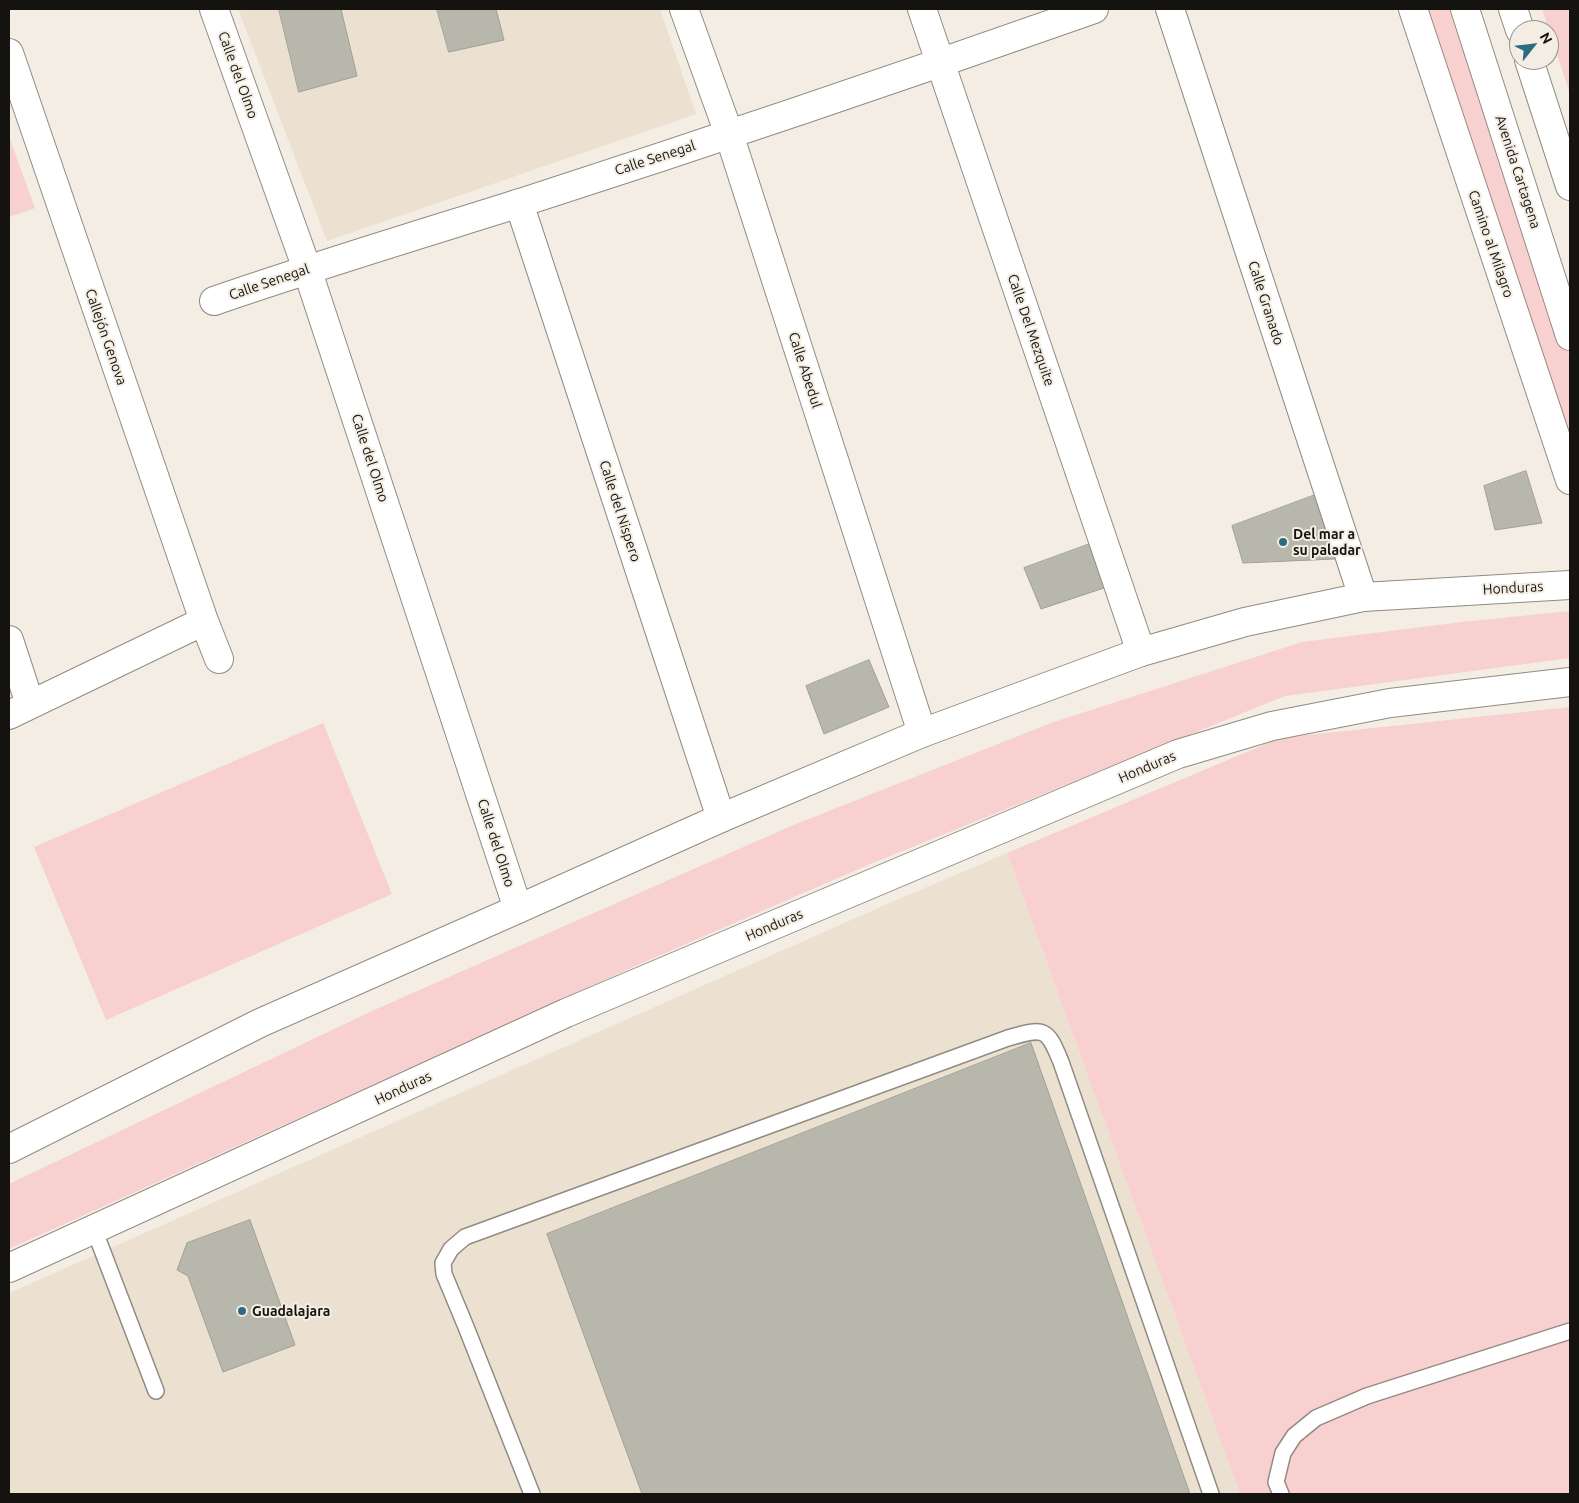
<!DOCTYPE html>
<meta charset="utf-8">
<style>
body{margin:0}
#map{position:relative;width:1579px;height:1503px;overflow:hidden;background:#f3ede3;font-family:Ubuntu,sans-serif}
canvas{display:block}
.frame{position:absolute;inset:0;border:10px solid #151310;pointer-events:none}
.north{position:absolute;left:1509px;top:20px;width:50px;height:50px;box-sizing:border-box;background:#f3ede3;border:1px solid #9a968f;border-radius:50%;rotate:61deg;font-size:14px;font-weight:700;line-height:20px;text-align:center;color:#151310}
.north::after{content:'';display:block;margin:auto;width:18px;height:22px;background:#2c6b80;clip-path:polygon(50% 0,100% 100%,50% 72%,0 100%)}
</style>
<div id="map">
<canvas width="1579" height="1503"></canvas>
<div class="frame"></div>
<div class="north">N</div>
</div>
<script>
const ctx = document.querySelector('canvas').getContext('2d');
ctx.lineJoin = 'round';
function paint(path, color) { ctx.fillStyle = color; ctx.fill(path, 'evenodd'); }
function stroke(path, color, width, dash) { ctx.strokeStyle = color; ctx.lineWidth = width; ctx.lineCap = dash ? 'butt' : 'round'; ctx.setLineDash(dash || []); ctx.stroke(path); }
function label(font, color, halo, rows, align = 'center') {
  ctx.font = font + ' Ubuntu,sans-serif'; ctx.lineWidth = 4; ctx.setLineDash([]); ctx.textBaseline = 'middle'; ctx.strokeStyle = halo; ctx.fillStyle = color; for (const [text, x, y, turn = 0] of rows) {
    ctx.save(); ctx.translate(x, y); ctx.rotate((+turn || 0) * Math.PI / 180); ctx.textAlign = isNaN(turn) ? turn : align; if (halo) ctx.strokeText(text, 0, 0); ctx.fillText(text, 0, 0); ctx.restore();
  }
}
const built = new Path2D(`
 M238 9H660L696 114 327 241Z
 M1007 853 1240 1494H9V1293L894 901Z`);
const green = new Path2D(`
 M1428 9H1457L1570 358V434Z
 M1542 9H1570V94Z
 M9 137 35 208 9 217Z
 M1570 611V658L1285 696 868 865 633 967 9 1249V1184L372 1011 791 826 1051 723 1302 642 1462 622Z
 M1570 707V1494H1240L1007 853 1280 738Z
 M323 723 392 894 106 1020 34 847Z`);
const building = new Path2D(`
 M279 9H341L357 76 299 92Z
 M437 9H496L504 40 449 52Z
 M1526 471 1542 523 1495 530 1484 486Z
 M1315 495 1335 559 1243 563 1232 526Z
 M1098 541 1113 585 1041 609 1024 568Z
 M869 660 889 707 824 734 806 686Z
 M1031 1043 1190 1494H642L547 1234Z
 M250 1220 295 1345 223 1372 188 1276 177 1270 187 1243Z`);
const service = new Path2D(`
 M94 1229 156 1391
 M532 1494 466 1327 444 1274 443 1263 451 1249 465 1237 1008 1038C1045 1027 1047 1028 1061 1062L1211 1494
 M1281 1494 1276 1482 1283 1453 1294 1436 1316 1418 1367 1396 1570 1331`);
const minor = new Path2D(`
 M214 9 307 269 518 909
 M684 9 729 134 922 733
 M922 9 1141 652
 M1170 9 1363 597
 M1413 9 1570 480
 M9 53 204 621 219 659
 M519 203 721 818
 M214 301C315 266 418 235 520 203 712 141 904 76 1094 9
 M9 640 30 704
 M9 715 204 621`);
const tertiary = new Path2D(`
 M1465 9 1570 336
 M1513 9 1520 30
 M1529 60 1570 186
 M9 1149 260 1023 518 909 721 818 922 733 1141 652 1245 622 1363 597 1570 585
 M9 1268 566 1013 1178 754 1272 726 1390 703 1570 682`);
const markers = [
 [1283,542,5,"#2c6b80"],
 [242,1311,5,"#2c6b80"]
];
const streetNames = [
 ["Calle del Olmo",238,75,70],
 ["Calle Senegal",655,158,-18],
 ["Avenida Cartagena",1518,172,72],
 ["Camino al Milagro",1491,244,71],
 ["Calle Senegal",269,282,-19],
 ["Calle Granado",1266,303,72],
 ["Calle Del Mezquite",1031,330,71],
 ["Callejón Genova",106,337,71],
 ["Calle Abedul",805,370,72],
 ["Calle del Olmo",370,458,72],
 ["Calle del Nispero",620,511,72],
 ["Honduras",1513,588,-3],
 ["Honduras",1147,767,-23],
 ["Calle del Olmo",496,843,72],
 ["Honduras",774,925,-23],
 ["Honduras",403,1088,-25]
];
const poiNames = [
 ["Del mar a",1293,534],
 ["su paladar",1293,550],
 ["Guadalajara",252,1311]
];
paint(built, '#ece1d1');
paint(green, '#f7d0cf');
paint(building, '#b7b7ac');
stroke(building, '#a0a096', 1);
stroke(service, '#918b82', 18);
stroke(minor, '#918b82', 30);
stroke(tertiary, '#918b82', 30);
stroke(service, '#fff', 15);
stroke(minor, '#fff', 28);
stroke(tertiary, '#fff', 28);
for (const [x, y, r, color] of markers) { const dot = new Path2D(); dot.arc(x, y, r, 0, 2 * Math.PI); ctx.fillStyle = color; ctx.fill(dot); stroke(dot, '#f3ede3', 2); }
label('14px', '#151310', '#f3ede3', streetNames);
label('bold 14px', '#151310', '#f3ede3', poiNames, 'left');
</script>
